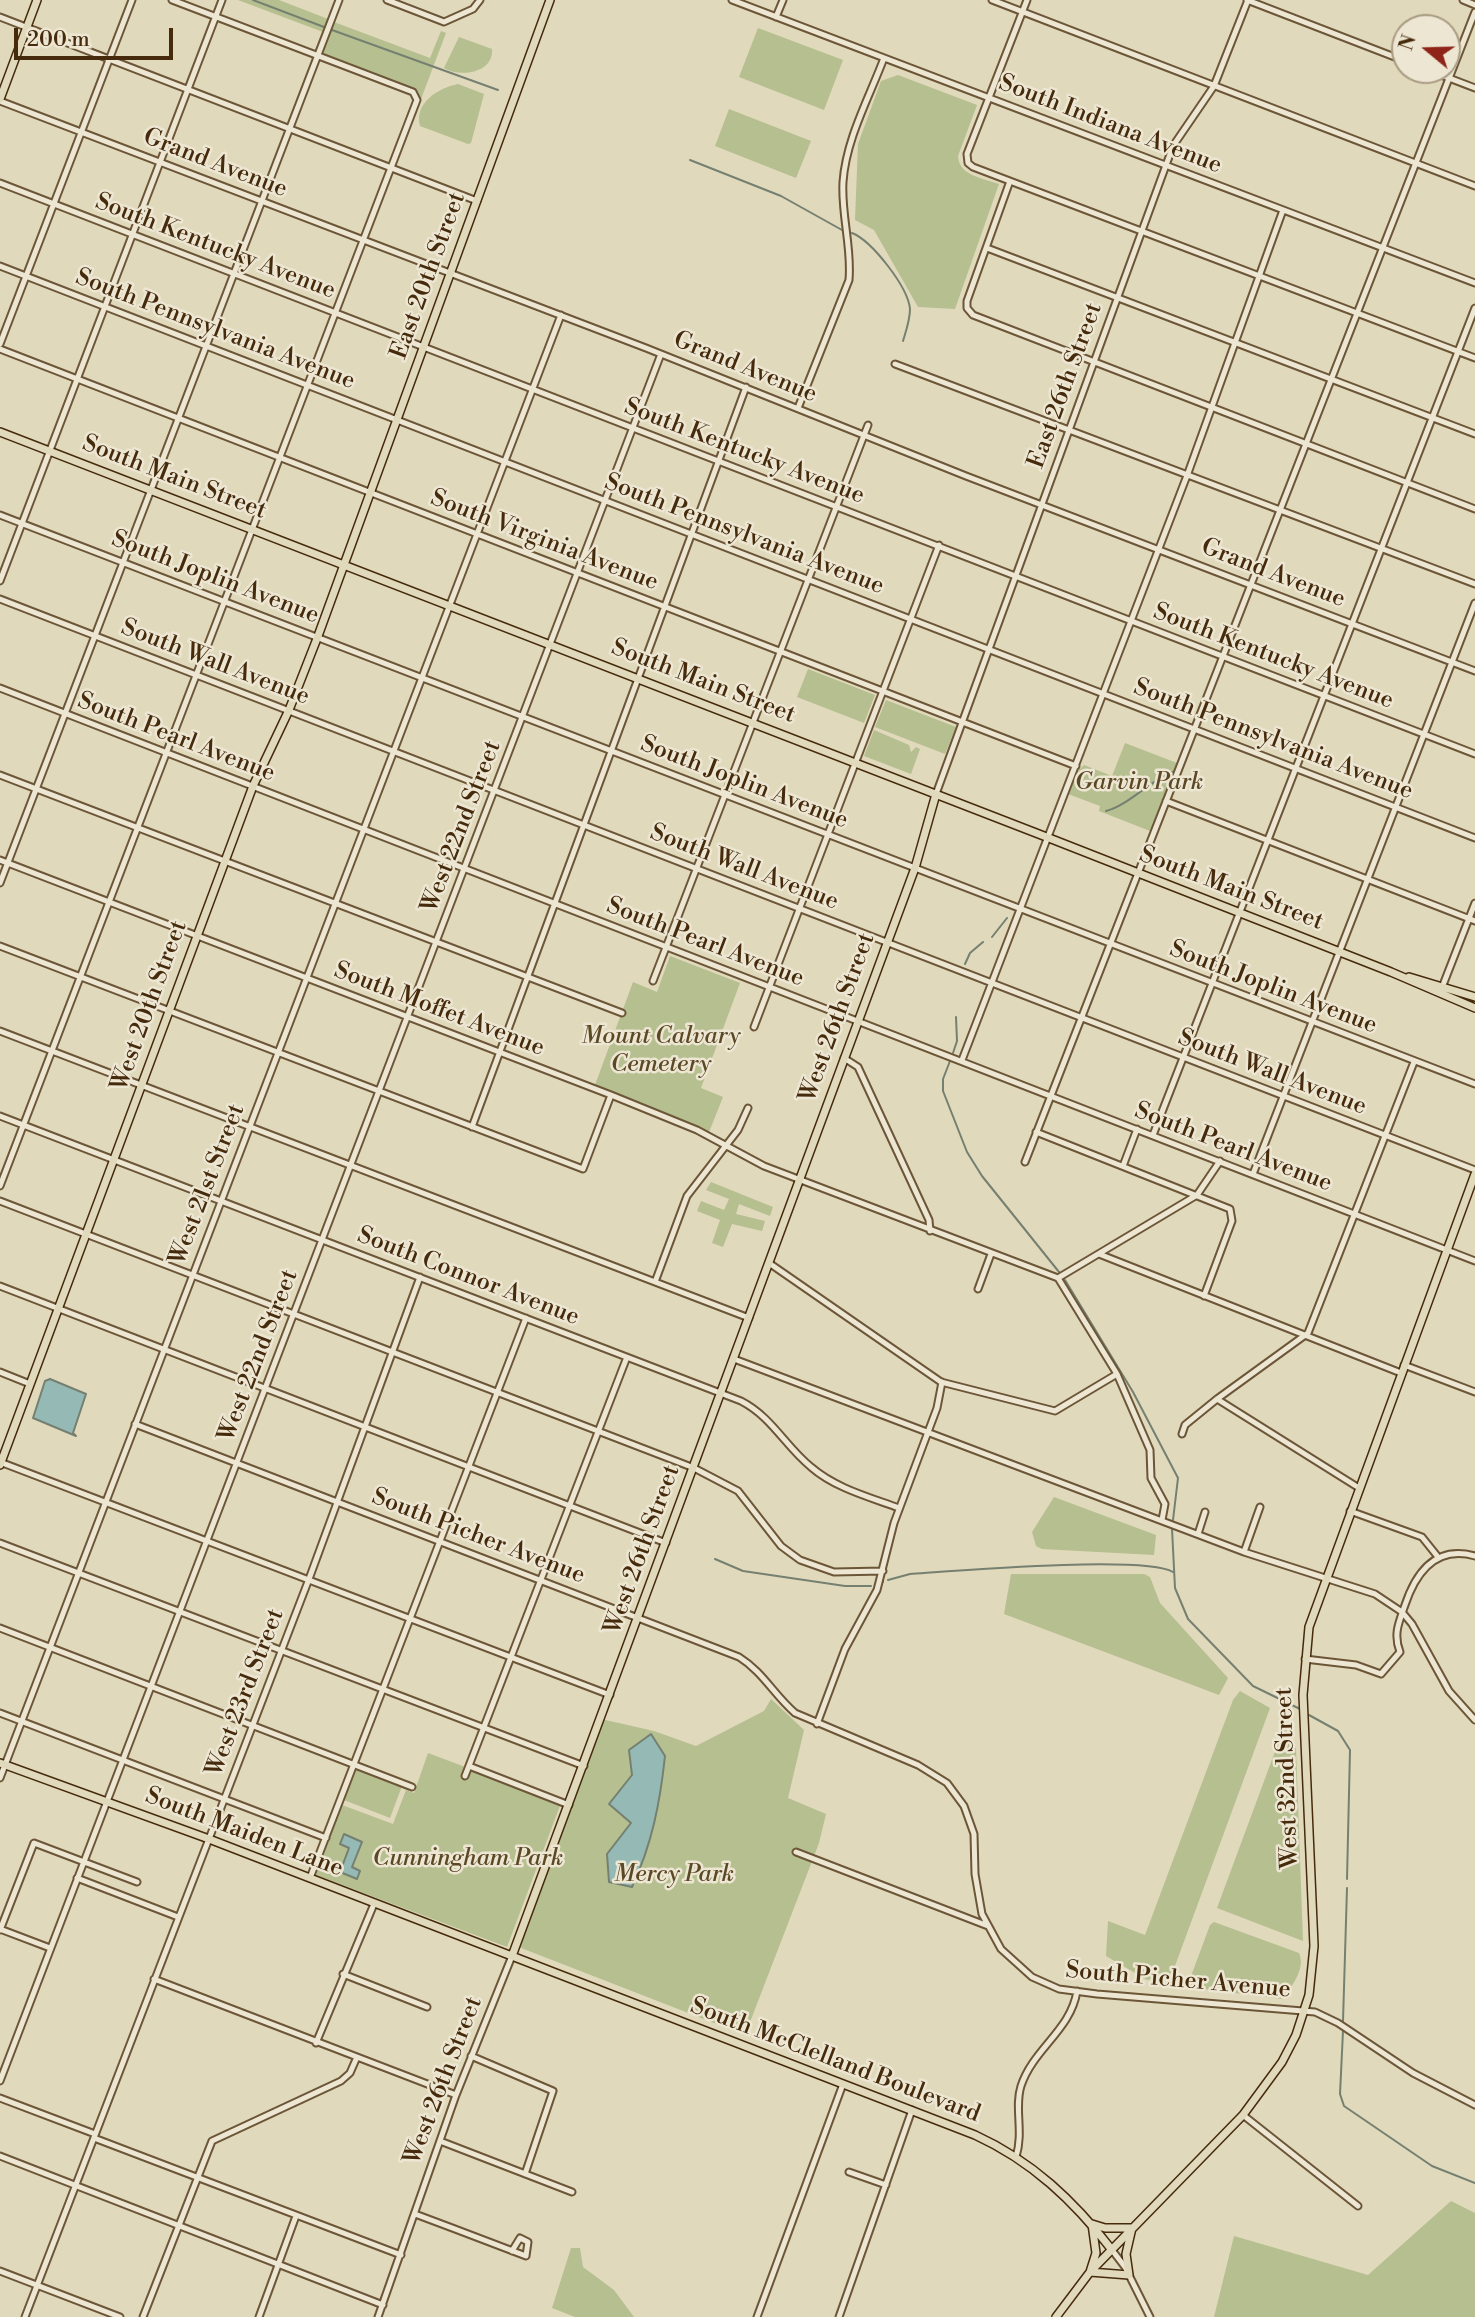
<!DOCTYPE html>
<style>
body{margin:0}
#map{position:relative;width:1475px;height:2317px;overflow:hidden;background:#e1d9bc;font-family:"Libre Bodoni",serif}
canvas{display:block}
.north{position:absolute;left:1391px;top:14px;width:70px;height:70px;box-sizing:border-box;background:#ece6d3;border:2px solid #a99b83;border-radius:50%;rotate:289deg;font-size:19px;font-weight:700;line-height:28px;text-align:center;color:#452a0b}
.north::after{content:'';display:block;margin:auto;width:24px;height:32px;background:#8f2418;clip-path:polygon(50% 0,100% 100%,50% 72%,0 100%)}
.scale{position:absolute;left:14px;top:28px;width:159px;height:32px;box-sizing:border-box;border:4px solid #452a0b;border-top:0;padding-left:9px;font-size:21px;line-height:24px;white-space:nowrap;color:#452a0b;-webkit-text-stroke:5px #ece6d3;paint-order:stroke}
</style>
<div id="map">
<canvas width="1475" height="2317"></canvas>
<div class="north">N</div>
<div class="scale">200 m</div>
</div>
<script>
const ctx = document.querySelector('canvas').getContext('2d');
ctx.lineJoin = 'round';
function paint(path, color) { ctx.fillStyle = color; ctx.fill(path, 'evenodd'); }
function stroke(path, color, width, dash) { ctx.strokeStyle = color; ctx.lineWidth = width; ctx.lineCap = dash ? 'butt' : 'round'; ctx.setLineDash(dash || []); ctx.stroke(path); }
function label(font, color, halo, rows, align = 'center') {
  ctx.font = font + ' "Libre Bodoni",serif'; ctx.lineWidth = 5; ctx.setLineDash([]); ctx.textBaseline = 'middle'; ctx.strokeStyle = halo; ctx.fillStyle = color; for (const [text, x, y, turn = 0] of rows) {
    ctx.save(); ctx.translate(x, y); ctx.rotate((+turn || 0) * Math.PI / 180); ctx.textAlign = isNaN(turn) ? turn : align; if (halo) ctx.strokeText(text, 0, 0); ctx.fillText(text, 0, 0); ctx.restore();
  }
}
const green = new Path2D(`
 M238 0H279L328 19 323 32Z
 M334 22 430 58 441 31 446 33 421 99 413 90 324 56 322 51Z
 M758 28 843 60 824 110 739 77Z
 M459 37 492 49C494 73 460 78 444 68Z
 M898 75 977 105 958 156C959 176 983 178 999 184L955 309 918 307 874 230 855 220 858 144 881 81Z
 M458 84 484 94 471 143 468 144 420 126C414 103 438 88 458 84Z
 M729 109 811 141 796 178 715 146Z
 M808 669 875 695 864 723 797 697Z
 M886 700 956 727 945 754 875 727Z
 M874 730 909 745 911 752 916 747 920 749 911 774 864 756Z
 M1125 743 1177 763 1150 831 1099 811 1100 806 1068 794 1076 773 1084 765 1112 776Z
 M670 956 740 983 701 1088 723 1097 709 1132 595 1085 633 982 657 992Z
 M711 1182 773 1207 770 1216 739 1204 736 1214 765 1221 762 1231 732 1224 723 1247 712 1243 720 1220 697 1211 701 1201 724 1210 729 1199 706 1190Z
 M1054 1497 1156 1535 1154 1555 1042 1549 1036 1546 1032 1532Z
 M1011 1574H1144L1150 1577 1160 1603 1228 1678 1219 1695 1004 1614Z
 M1240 1691 1270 1708 1172 1974 1147 1980 1106 1956 1108 1921 1145 1935 1233 1700Z
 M771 1699 804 1730 788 1798 826 1814 819 1843 745 2035 516 1946 601 1719 654 1731 696 1746 764 1711Z
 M1287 1729 1296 1749 1303 1941 1217 1908 1283 1730Z
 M428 1753 561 1803 507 1947 316 1875 342 1805 393 1824 406 1790 414 1793Z
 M357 1769 402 1786 390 1818 344 1800Z
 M1214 1922 1299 1953C1306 1969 1292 1985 1283 1999L1187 1987 1210 1925Z
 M1451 2201 1475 2213V2317H1214L1234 2236 1368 2275Z
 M571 2248H580L583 2267 614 2290 634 2317H575L552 2308Z`);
const water = new Path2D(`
 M50 1379 86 1394 73 1433 76 1436 33 1418 45 1381Z
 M651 1734 665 1756C660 1803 652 1844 632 1887L609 1882 607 1854 631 1823 609 1804 632 1775 629 1750Z
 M344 1834 362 1842 352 1867 360 1871 357 1879 340 1872 349 1848 340 1844Z`);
const stream = new Path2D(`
 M253 0 324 27
 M332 30 498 90
 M690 160 781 196 842 230
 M852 233C872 241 908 287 910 309 910 320 906 331 903 341
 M1106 811C1129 805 1148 782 1172 772
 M992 937 1007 918
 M965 964 970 953 983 942
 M953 1053 957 1041 956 1017
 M950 1061 943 1079V1091L967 1152 982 1176 1059 1272
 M1065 1280 1133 1392 1178 1478 1173 1520
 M1172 1529 1175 1588 1188 1619 1253 1686 1300 1709
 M715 1559 743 1571 845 1586H871
 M888 1580 910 1574C954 1571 1144 1555 1173 1572
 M882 1582H883
 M1309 1715 1338 1731 1350 1750 1347 1879
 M1343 2021 1347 1888
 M1343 2031 1340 2094 1344 2106 1432 2166 1475 2183`);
const minor = new Path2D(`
 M387 0 444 22 473 9 480 0
 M732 0 1475 283
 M992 0 1475 186
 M1027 0 967 154 968 163 973 167 1475 358
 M1247 0 1405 61
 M1463 0 1475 5
 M0 17 477 201
 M776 17 783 0
 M1428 70 1475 88
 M0 101 646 348 966 476 1475 671
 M1010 181 967 301V308L973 315 1475 509
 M0 183 1475 754
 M987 248 1475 434
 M0 266 1475 838
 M0 344 132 0
 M0 349 1076 766
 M895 364 1475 584
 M798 408 849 280C852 247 841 215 843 182 846 139 869 98 884 58
 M0 515 1475 1084
 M0 581 222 0
 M0 599 1475 1170
 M0 688 1475 1261
 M0 775 622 1013
 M936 794 1173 146 1214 86 1248 0
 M1166 801 1475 921
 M0 860 611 1095 697 1130 764 1166 1058 1278
 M0 883 339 0
 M0 946 583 1169 611 1095
 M653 981 868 425
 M1443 985 1475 903
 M754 1027 939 545
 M0 1031 749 1318
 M844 1058 858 1067 929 1220 930 1231
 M962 1060 1188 473 1283 210
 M0 1116 741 1401C772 1417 785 1446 811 1467 835 1488 869 1497 899 1508
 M472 1127 746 387
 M1036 1132 1230 1209 1232 1221 1204 1296
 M1153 1135 1475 308
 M1025 1162 1475 12
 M1123 1166 1137 1129
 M1253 1174 1475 603
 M0 1186 417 100 413 92 172 0
 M0 1201 694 1468 738 1491 781 1546 800 1560 834 1572 883 1571
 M1099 1254 1401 1373
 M769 1263 941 1382 1055 1411 1117 1374
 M1058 1278 1117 1374 1150 1450 1151 1478 1165 1504 1162 1520
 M1058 1278 1197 1195 1220 1161
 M655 1282 687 1196 738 1130 748 1108
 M0 1286 666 1543
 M978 1289 991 1254
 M734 1359 1244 1552 1375 1594 1402 1612 1412 1624 1449 1691 1475 1720
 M1404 1365 1475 1392
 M0 1372 30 1384
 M1217 1399 1359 1488
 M135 1424 739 1657C763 1672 774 1695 795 1713L918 1765 947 1783 964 1806 974 1834 975 1874 982 1914 1001 1949 1032 1977 1059 1989 1097 1994 1315 2012 1338 2023 1413 2073 1475 2105
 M1182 1434 1185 1425 1217 1399 1308 1333 1414 1062
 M0 1462 610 1695
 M1350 1511 1422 1537 1438 1557
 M1198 1534 1205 1512
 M0 1543 584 1766
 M1244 1552 1260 1507
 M0 1628 412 1787
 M1305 1659 1356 1665 1381 1674 1400 1652C1393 1634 1399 1622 1405 1605 1416 1572 1436 1545 1475 1556
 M0 1713 326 1838
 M817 1724 845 1649 877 1590 894 1523 937 1408 942 1382
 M469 1766 569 1805
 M465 1776 627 1357
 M0 1778 561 315
 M796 1852 988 1926
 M77 1878 178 1917
 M310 1878 526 1318
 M0 1929 50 1948
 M0 1930 34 1843 137 1882
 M343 1974 427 2007
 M154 1979 456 2095
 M316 2043 374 1904
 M471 2056 553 2091 525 2174
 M0 2081 661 354
 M0 2098 95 2134
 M1243 2115 1358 2206
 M94 2138 401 2255
 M440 2141 572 2192
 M0 2156 383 2305
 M1016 2157C1024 2131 1014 2108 1021 2086 1033 2049 1071 2030 1077 1991
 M849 2172 886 2185
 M415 2214 455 2229 526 2256 528 2242 520 2238 512 2251
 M1112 2250 1125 2267 1150 2317
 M0 2271 120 2317
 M25 2317 309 1579 420 1277
 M143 2317 212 2141 341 2081 350 2073 357 2057
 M259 2317 296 2216
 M378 2317 456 2095 512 1956
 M757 2317 843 2084
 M839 2317 912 2110`);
const major = new Path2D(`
 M0 99 37 0
 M0 432 1049 838 1391 972 1475 1008
 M1409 977 1475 997
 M0 1465 253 786 289 710 318 636 550 0
 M0 1763 209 1839 975 2135C1032 2161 1074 2201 1112 2250
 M512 1956 915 868 936 794
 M1092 2224 1105 2228H1132L1126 2254 1129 2275 1090 2272 1096 2253Z
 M1056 2317 1090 2272 1243 2115 1282 2062 1296 2035 1309 1995 1314 1946 1303 1695 1309 1627 1475 1174`);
const streetNames = [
 ["South Indiana Avenue",1110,125,21],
 ["Grand Avenue",215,164,21],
 ["South Kentucky Avenue",215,247,21],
 ["East 20th Street",429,276,-70],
 ["South Pennsylvania Avenue",215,330,21],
 ["Grand Avenue",745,368,22],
 ["East 26th Street",1066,386,-70],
 ["South Kentucky Avenue",744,452,21],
 ["South Main Street",174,478,21],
 ["South Pennsylvania Avenue",744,535,21],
 ["South Virginia Avenue",544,541,21],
 ["Grand Avenue",1273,574,21],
 ["South Joplin Avenue",215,578,21],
 ["South Kentucky Avenue",1273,657,21],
 ["South Wall Avenue",215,663,21],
 ["South Main Street",703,682,21],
 ["South Pearl Avenue",176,738,21],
 ["South Pennsylvania Avenue",1273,740,21],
 ["South Joplin Avenue",744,783,21],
 ["West 22nd Street",462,827,-69],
 ["South Wall Avenue",744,868,21],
 ["South Main Street",1231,889,21],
 ["South Pearl Avenue",705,943,21],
 ["South Joplin Avenue",1273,988,21],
 ["West 20th Street",150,1006,-70],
 ["South Moffet Avenue",439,1010,21],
 ["West 26th Street",838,1018,-70],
 ["South Wall Avenue",1272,1073,21],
 ["South Pearl Avenue",1233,1148,21],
 ["West 21st Street",208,1185,-69],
 ["South Connor Avenue",468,1277,21],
 ["West 22nd Street",259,1356,-69],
 ["South Picher Avenue",478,1537,21],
 ["West 26th Street",643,1550,-70],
 ["West 23rd Street",246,1693,-69],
 ["West 32nd Street",1288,1778,-92],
 ["South Maiden Lane",244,1833,21],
 ["South Picher Avenue",1178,1981,5],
 ["South McClelland Boulevard",835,2061,21],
 ["West 26th Street",444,2081,-69]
];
const parkNames = [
 ["Garvin Park",1139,783],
 ["Mount Calvary",661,1037],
 ["Cemetery",661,1065],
 ["Cunningham Park",468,1859],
 ["Mercy Park",674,1875]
];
paint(green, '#b5bf8f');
paint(water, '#95b9b5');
stroke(water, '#758071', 2);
stroke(stream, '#758071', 2);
stroke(minor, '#6c5637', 9);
stroke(major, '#452a0b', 10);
stroke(minor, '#ece6d3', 5);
stroke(major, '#e1d9bc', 7);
label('24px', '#452a0b', '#ece6d3', streetNames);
label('italic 24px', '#5b4825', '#ece6d3', parkNames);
</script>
